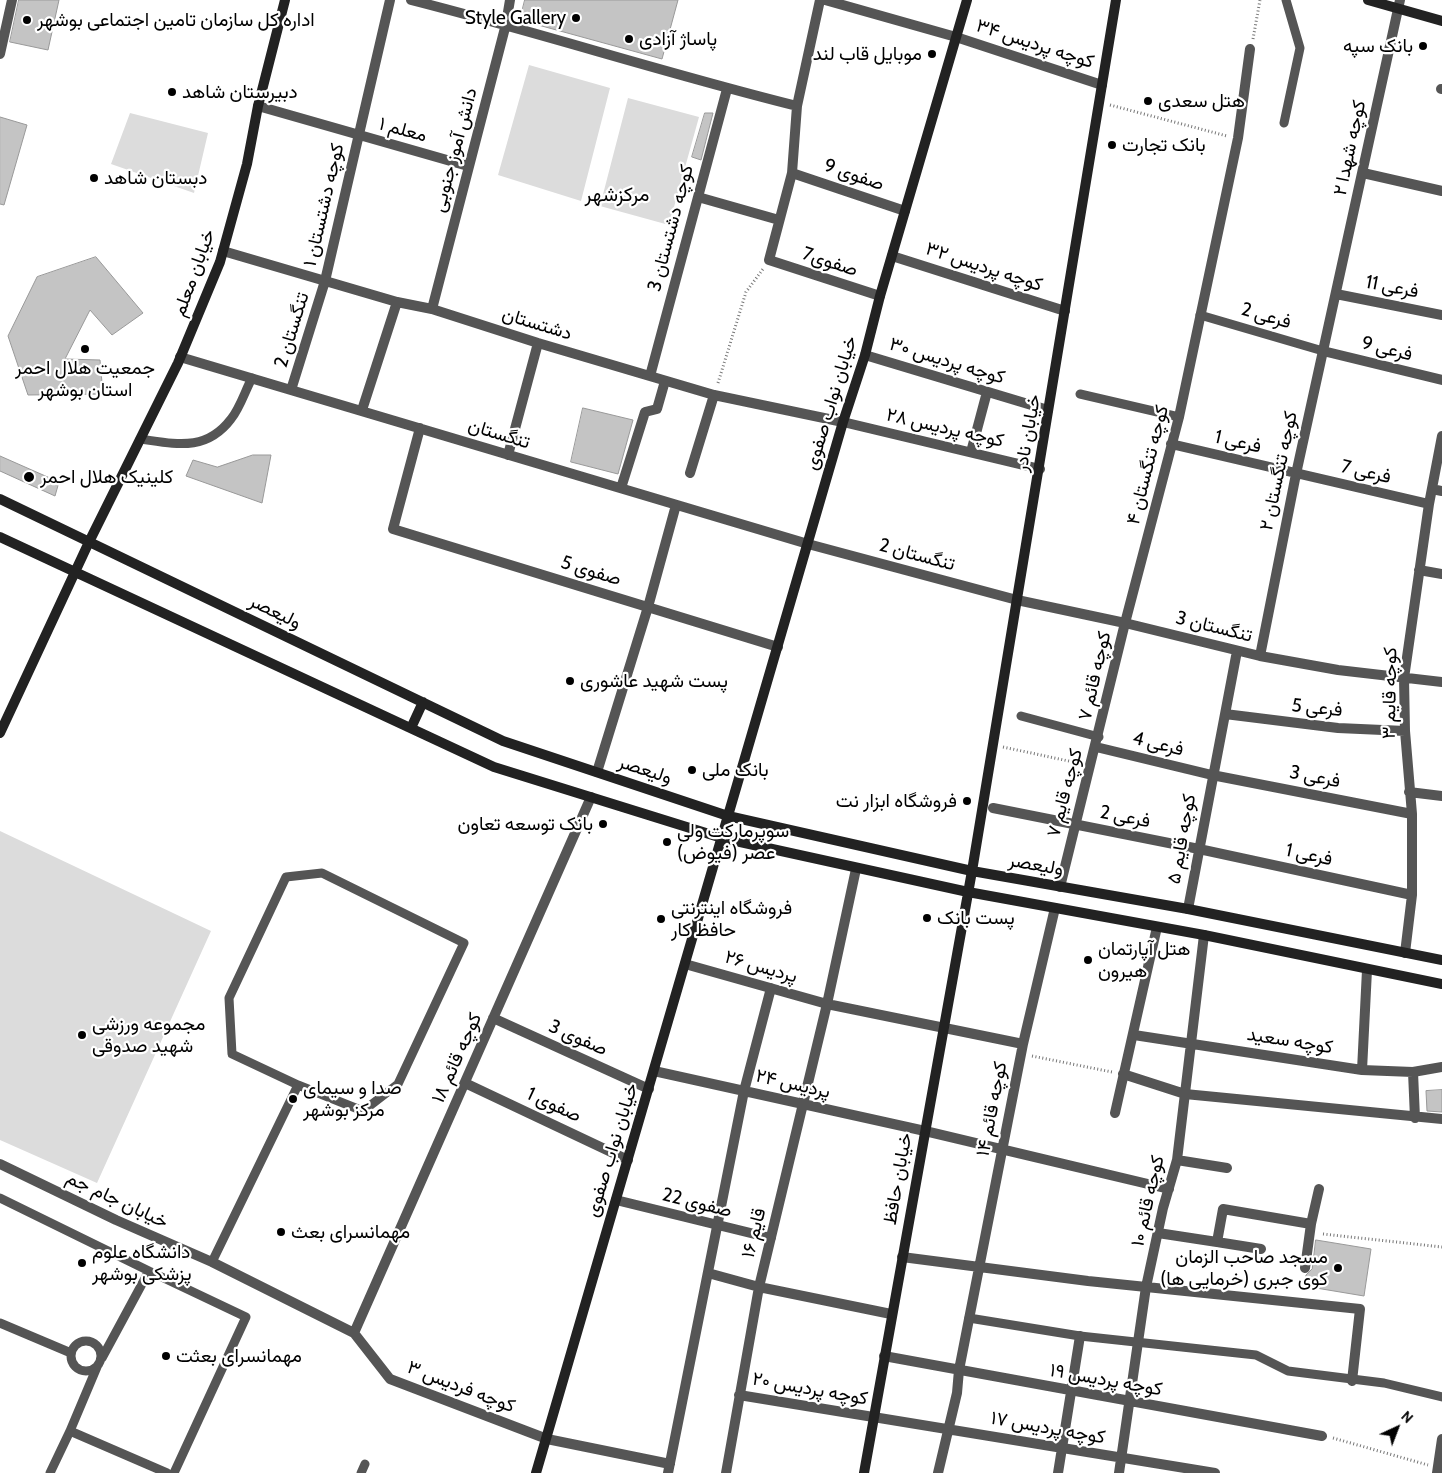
<!DOCTYPE html>
<meta charset="utf-8">
<style>
body{margin:0}
#map{position:relative;width:1442px;height:1473px;overflow:hidden;background:#fff;font-family:Cabin,sans-serif}
canvas{display:block}
.north{position:absolute;left:1372px;top:1403px;width:50px;height:50px;-webkit-text-stroke:4px #fff;paint-order:stroke;rotate:43deg;font-size:14px;font-weight:700;line-height:20px;text-align:center;color:#000}
.north::after{content:'';display:block;margin:auto;width:18px;height:22px;background:#000;clip-path:polygon(50% 0,100% 100%,50% 72%,0 100%)}
</style>
<div id="map">
<canvas width="1442" height="1473"></canvas>
<div class="north">N</div>
</div>
<script>
const ctx = document.querySelector('canvas').getContext('2d');
ctx.lineJoin = 'round';
function paint(path, color) { ctx.fillStyle = color; ctx.fill(path, 'evenodd'); }
function stroke(path, color, width, dash) { ctx.strokeStyle = color; ctx.lineWidth = width; ctx.lineCap = dash ? 'butt' : 'round'; ctx.setLineDash(dash || []); ctx.stroke(path); }
function label(font, color, halo, rows, align = 'center') {
  ctx.font = font + ' Cabin,Vazirmatn,sans-serif'; ctx.lineWidth = 4.5; ctx.setLineDash([]); ctx.textBaseline = 'middle'; ctx.strokeStyle = halo; ctx.fillStyle = color; for (const [text, x, y, turn = 0] of rows) {
    ctx.save(); ctx.translate(x, y); ctx.rotate((+turn || 0) * Math.PI / 180); ctx.textAlign = isNaN(turn) ? turn : align; if (halo) ctx.strokeText(text, 0, 0); ctx.fillText(text, 0, 0); ctx.restore();
  }
}
const green = new Path2D(`
 M529 65 610 88 581 201 498 175Z
 M628 98 699 117 669 225 600 206Z
 M130 113 208 133 194 193 111 164Z
 M0 831 211 931 97 1183 0 1140Z`);
const building = new Path2D(`
 M19 0H59L48 50 10 42Z
 M525 0H678L662 59 520 20Z
 M705 113H713L701 160 692 157Z
 M0 117 27 125 4 205 0 204Z
 M96 257 143 313 112 335 90 310 65 359 100 360 103 394 28 395 8 336 37 277Z
 M583 408 633 420 618 474 571 462Z
 M253 455H271L262 503 186 476 193 460 217 467Z
 M0 456 59 482 55 496 0 471Z
 M1442 1090V1112L1427 1111 1426 1091Z
 M1316 1240 1371 1249 1364 1296 1304 1286 1306 1275 1312 1269Z`);
const path = new Path2D(`
 M1253 39 1260 0
 M1110 105 1227 136
 M718 383 746 292 763 269
 M1003 747 1078 763
 M1032 1056 1112 1072
 M1323 1234 1442 1247
 M1333 1438 1428 1465`);
const lane = new Path2D(`
 M1284 123 1300 48 1286 0
 M1200 315 1323 351
 M1080 394 1179 417
 M140 439C176 444 206 452 231 419 240 408 245 391 252 378
 M1021 716 1099 737
 M0 1198 149 1271
 M212 1262 298 1085 363 1111 398 1084 464 943 322 873 286 877 229 998 232 1054 298 1085
 M969 1318 1080 1336 1256 1355 1288 1371 1384 1383 1442 1397
 M0 1323 71 1353
 M71 1356a15 15 0 1 1 30 0a15 15 0 1 1-30 0Z
 M102 1358 149 1271 246 1317 174 1473
 M97 1367 70 1431 167 1473
 M50 1473 70 1431
 M361 1473 365 1464`);
const street = new Path2D(`
 M411 0C541 33 668 74 797 106
 M820 0 797 106 792 173 769 260 880 296
 M825 0 956 37 1102 85
 M0 54 12 0
 M1441 89H1442
 M258 106 468 166
 M792 173 905 211
 M1363 173 1442 191
 M698 197 779 220
 M223 251 397 302 432 309 538 343 714 395 843 422 1040 469
 M892 256 1065 311
 M1336 294 1442 315
 M432 309 506 24 510 0
 M1323 351 1442 380
 M865 355 1048 410
 M180 357 808 544 1017 600 1125 623 1260 656 1338 670 1442 682
 M650 376 727 89
 M291 390 325 281 390 0
 M362 410 397 302
 M420 428 393 529 778 647
 M1171 444 1429 504
 M971 452 987 392
 M508 455 538 343
 M690 473 714 395
 M621 488 645 412 657 409 665 381
 M1432 489 1442 491
 M1419 570 1442 574
 M1260 656 1296 474 1400 0
 M1225 714 1338 728 1405 731
 M1096 747 1212 775 1412 814
 M597 772 648 607 676 505
 M1409 792 1442 796
 M993 808 1199 849 1412 895
 M1060 887 1125 623 1179 417 1238 138 1250 49
 M1188 909 1237 651
 M1405 953 1412 895V814L1405 731 1404 678 1429 504 1442 436
 M685 964 827 1004 1023 1044
 M493 1018 649 1089
 M1134 1035 1362 1070 1413 1072 1442 1067
 M1362 1070 1367 970
 M654 1071 925 1131 1169 1189
 M1413 1072 1415 1118
 M1123 1074 1185 1094 1442 1119
 M465 1083 628 1160
 M1115 1113 1157 927
 M1177 1160 1227 1168
 M0 1164 116 1220 212 1262 354 1333 390 1379 547 1439 670 1464
 M616 1200 771 1238
 M1158 1233 1217 1242 1223 1209 1311 1224 1319 1189
 M1217 1242 1261 1249
 M902 1257 1088 1281 1360 1309 1352 1381
 M1305 1268 1311 1224
 M708 1273 759 1287 891 1314
 M354 1333 591 797
 M884 1356 1322 1436
 M739 1395 1215 1473
 M668 1473 744 1091 771 988
 M726 1473 759 1287 827 1004 856 869
 M938 1473 957 1393 959 1370 1023 1044 1055 908
 M1058 1473 1080 1336
 M1119 1473 1146 1287 1163 1208 1177 1160 1204 935
 M1437 1473 1442 1439`);
const secondary = new Path2D(`
 M1368 0 1442 21
 M0 499 503 741 728 816 972 871 1188 909 1442 960
 M0 537 494 767 722 838 968 892 1204 935 1442 984
 M411 728 423 702
 M0 733 89 542 178 363 220 262 247 164 258 106 285 0
 M536 1473 843 422 865 355 880 296 967 0
 M864 1473 972 871 1116 0`);
const markers = [
 [576,18,5,"#000"],
 [27,20,5,"#000"],
 [629,39,5,"#000"],
 [1423,46,5,"#000"],
 [932,54,5,"#000"],
 [172,92,5,"#000"],
 [1148,101,5,"#000"],
 [1112,145,5,"#000"],
 [94,178,5,"#000"],
 [85,349,5,"#000"],
 [29,477,6,"#000"],
 [570,681,5,"#000"],
 [692,770,5,"#000"],
 [967,801,5,"#000"],
 [603,824,5,"#000"],
 [667,842,5,"#000"],
 [927,918,5,"#000"],
 [661,919,5,"#000"],
 [1088,960,5,"#000"],
 [82,1035,5,"#000"],
 [293,1099,5,"#000"],
 [281,1232,5,"#000"],
 [82,1263,5,"#000"],
 [1338,1268,5,"#000"],
 [166,1356,5,"#000"]
];
const poiNames = [
 ["Style Gallery",566,18,"right"],
 ["اداره کل سازمان تامین اجتماعی بوشهر",37,20],
 ["پاساژ آزادی",639,39],
 ["بانک سپه",1413,46,"right"],
 ["موبایل قاب لند",922,54,"right"],
 ["دبیرستان شاهد",182,92],
 ["هتل سعدی",1158,101],
 ["بانک تجارت",1122,145],
 ["دبستان شاهد",104,178],
 ["جمعیت هلال احمر",85,368,"center"],
 ["استان بوشهر",85,390,"center"],
 ["کلینیک هلال احمر",40,477],
 ["پست شهید عاشوری",580,681],
 ["بانک ملی",702,770],
 ["فروشگاه ابزار نت",957,801,"right"],
 ["بانک توسعه تعاون",593,824,"right"],
 ["سوپرمارکت ولی",677,831],
 ["عصر (فیوض)",677,853],
 ["فروشگاه اینترنتی",671,908],
 ["حافظ کار",671,930],
 ["پست بانک",937,918],
 ["هتل آپارتمان",1098,949],
 ["هیرون",1098,971],
 ["مجموعه ورزشی",92,1024],
 ["شهید صدوقی",92,1046],
 ["صدا و سیمای",303,1088],
 ["مرکز بوشهر",303,1110],
 ["مهمانسرای بعث",291,1232],
 ["دانشگاه علوم",92,1252],
 ["پزشکی بوشهر",92,1274],
 ["مسجد صاحب الزمان",1328,1257,"right"],
 ["(خرمایی ها) کوی جبری",1328,1279,"right"],
 ["مهمانسرای بعثت",176,1356]
];
const streetNames = [
 ["کوچه پردیس ۳۴",1035,44,18],
 ["معلم ۱",403,130,15],
 ["کوچه شهدا ۲",1350,148,-78],
 ["دانش آموز جنوبی",455,150,-75],
 ["صفوی 9",854,175,19],
 ["کوچه دشتستان ۱",324,205,-77],
 ["کوچه دشتستان 3",671,228,-75],
 ["صفوی7",830,262,18],
 ["کوچه پردیس ۳۲",984,267,18],
 ["خیابان معلم",194,273,-70],
 ["فرعی 11",1392,287,11],
 ["فرعی 2",1266,316,16],
 ["دشتستان",537,324,17],
 ["تنگستان 2",292,330,-73],
 ["فرعی 9",1387,349,14],
 ["کوچه پردیس ۳۰",947,361,17],
 ["خیابان نواب صفوی",831,403,-73],
 ["کوچه پردیس ۲۸",945,428,13],
 ["خیابان نادر",1028,433,-80],
 ["تنگستان",499,434,17],
 ["فرعی 1",1238,442,13],
 ["کوچه تنگستان ۴",1148,465,-76],
 ["کوچه تنگستان ۲",1279,471,-78],
 ["فرعی 7",1366,472,13],
 ["تنگستان 2",917,555,15],
 ["صفوی 5",591,571,17],
 ["ولیعصر",275,612,26],
 ["تنگستان 3",1214,627,14],
 ["کوچه قائم ۷",1095,676,-77],
 ["کوچه قایم ۳",1390,693,-89],
 ["فرعی 5",1317,708,6],
 ["فرعی 4",1158,744,14],
 ["ولیعصر",645,770,18],
 ["فرعی 3",1315,777,11],
 ["کوچه قایم ۷",1065,793,-75],
 ["فرعی 2",1125,817,11],
 ["کوچه قایم ۵",1182,839,-80],
 ["فرعی 1",1309,855,12],
 ["ولیعصر",1036,865,10],
 ["پردیس ۲۶",761,967,16],
 ["صفوی 3",578,1038,24],
 ["کوچه سعید",1290,1041,9],
 ["کوچه قائم ۱۸",457,1058,-66],
 ["پردیس ۲۴",793,1084,13],
 ["صفوی 1",554,1105,25],
 ["کوچه قائم ۱۴",992,1109,-79],
 ["خیابان نواب صفوی",612,1150,-73],
 ["خیابان حافظ",898,1179,-80],
 ["خیابان جام جم",117,1200,25],
 ["کوچه قائم ۱۰",1148,1201,-77],
 ["صفوی 22",697,1203,14],
 ["قایم ۱۶",754,1233,-76],
 ["کوچه پردیس ۱۹",1106,1380,10],
 ["کوچه فردیس ۳",461,1387,21],
 ["کوچه پردیس ۲۰",810,1389,10],
 ["کوچه پردیس ۱۷",1048,1428,10]
];
const neighbourhoodNames = [
 ["مرکزشهر",617,195]
];
paint(green, '#dcdcdc');
paint(building, '#c4c4c4');
stroke(building, '#999', 1);
stroke(path, '#777', 3, [1, 2.5]);
stroke(lane, '#555', 9);
stroke(street, '#555', 10);
stroke(secondary, '#222', 10);
for (const [x, y, r, color] of markers) { const dot = new Path2D(); dot.arc(x, y, r, 0, 2 * Math.PI); ctx.fillStyle = color; ctx.fill(dot); stroke(dot, '#fff', 2); }
label('19px', '#000', '#fff', poiNames, 'left');
label('19px', '#000', '#fff', streetNames);
label('20px', '#000', '#fff', neighbourhoodNames);
</script>
